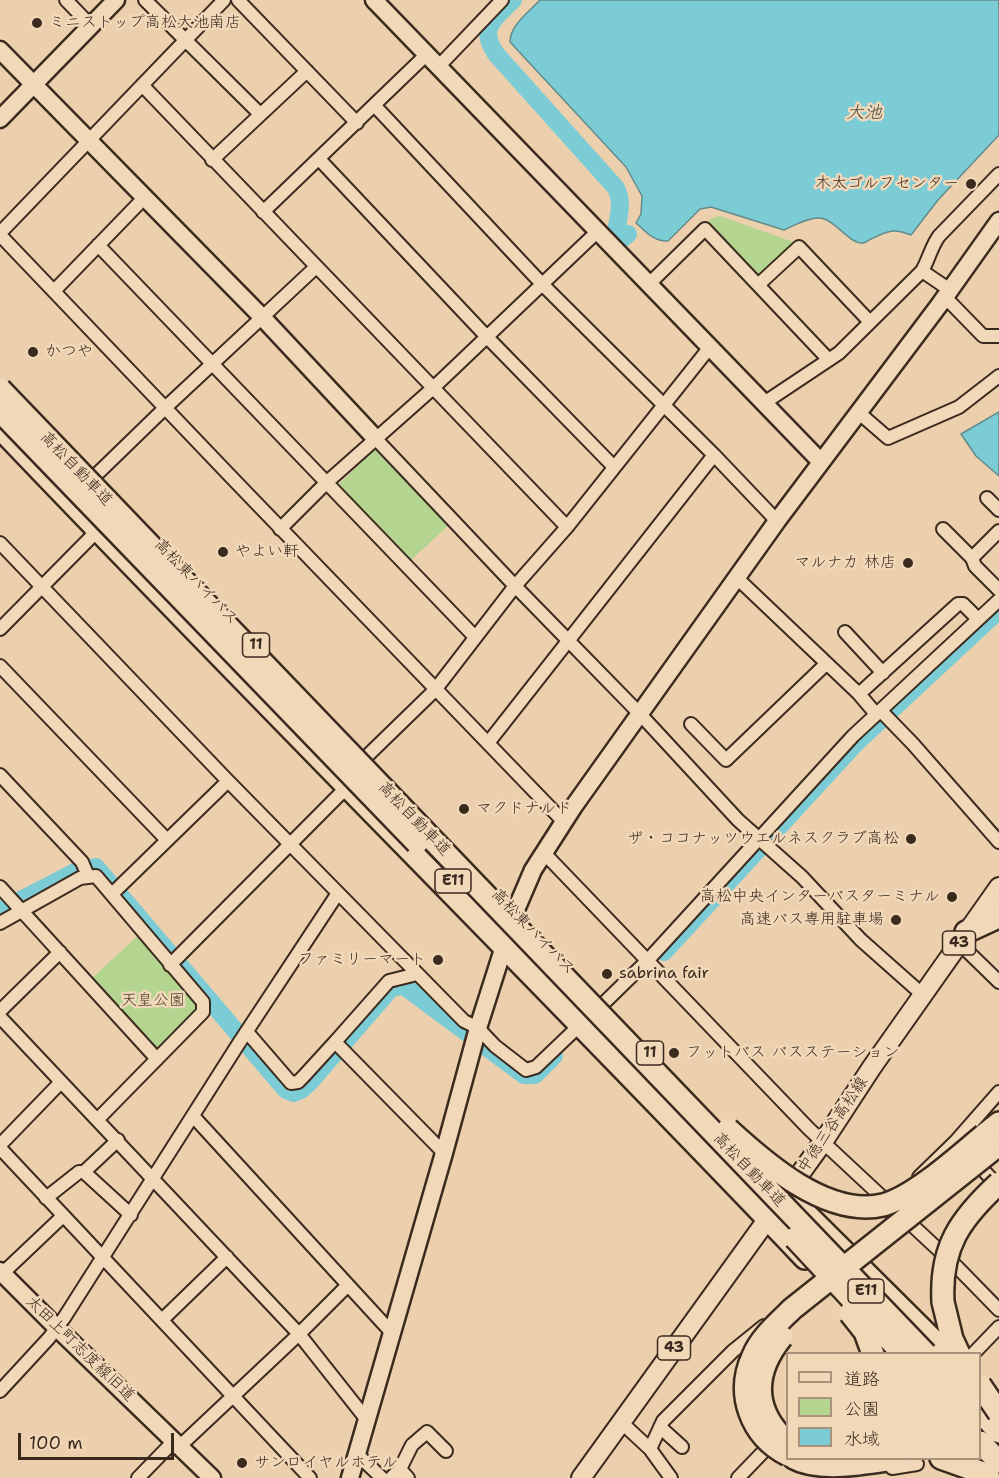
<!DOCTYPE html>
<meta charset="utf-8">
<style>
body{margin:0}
#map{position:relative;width:999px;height:1478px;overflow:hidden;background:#ecd0ad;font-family:"Shantell Sans","Klee One",sans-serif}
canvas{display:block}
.legend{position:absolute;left:786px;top:1352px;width:195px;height:108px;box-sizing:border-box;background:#f1d8b9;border:2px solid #a8927b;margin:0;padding:8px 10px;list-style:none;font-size:18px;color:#3b2a1e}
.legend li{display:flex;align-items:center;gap:12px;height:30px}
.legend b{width:30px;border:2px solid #a8927b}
.scale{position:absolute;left:18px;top:1433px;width:156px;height:27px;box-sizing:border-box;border:3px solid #3b2a1e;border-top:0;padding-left:8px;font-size:18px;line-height:21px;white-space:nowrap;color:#3b2a1e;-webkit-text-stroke:4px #f1d8b9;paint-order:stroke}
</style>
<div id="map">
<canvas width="999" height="1478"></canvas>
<ul class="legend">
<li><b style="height:8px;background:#f1d8b9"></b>道路</li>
<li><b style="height:16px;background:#b3d58f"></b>公園</li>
<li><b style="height:16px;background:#7cccd6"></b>水域</li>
</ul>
<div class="scale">100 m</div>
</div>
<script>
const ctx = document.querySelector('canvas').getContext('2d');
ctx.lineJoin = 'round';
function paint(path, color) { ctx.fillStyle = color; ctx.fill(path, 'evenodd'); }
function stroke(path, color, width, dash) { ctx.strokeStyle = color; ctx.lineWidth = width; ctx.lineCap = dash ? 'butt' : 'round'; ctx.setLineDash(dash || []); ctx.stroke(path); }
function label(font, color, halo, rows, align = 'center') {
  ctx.font = font + ' "Shantell Sans","Klee One",sans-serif'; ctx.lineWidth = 5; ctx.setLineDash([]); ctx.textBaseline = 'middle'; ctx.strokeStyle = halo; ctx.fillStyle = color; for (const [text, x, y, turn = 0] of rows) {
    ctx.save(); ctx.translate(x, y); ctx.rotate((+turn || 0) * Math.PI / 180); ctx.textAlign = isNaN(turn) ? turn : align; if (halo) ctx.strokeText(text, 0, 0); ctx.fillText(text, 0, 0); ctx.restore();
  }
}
const green = new Path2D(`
 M720 216 796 243 762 276 757 277 706 224 712 218Z
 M376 448 449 525 410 561 338 485Z
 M139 935 198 1006 196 1013 160 1050H155L92 978Z`);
const water = new Path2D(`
 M540 0H999V135L938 200 911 235C893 228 888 231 871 239 868 240 866 243 863 243 850 245 834 218 819 218 807 218 795 225 784 230L711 207 700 209 668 241C654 242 645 231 636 223L641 214 642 196 626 167 510 42C510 25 529 12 540 0Z
 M999 412V476L976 456 961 434Z`);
const river = new Path2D(`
 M513 0C494 19 478 28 496 54L616 188C623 202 619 216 616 231L622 239 628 234
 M0 911 75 872 96 867 286 1090 294 1093 301 1090 309 1083 391 988 402 986 408 989 524 1075H535L554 1056
 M664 952 856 743 999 610`);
const street = new Path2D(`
 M66 0 91 26
 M145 0 260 114
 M238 0 357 123
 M439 66 502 0
 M142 85 567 527
 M375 106 542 284 714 455 777 521
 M319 159 487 337 614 467
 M212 160 307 71
 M263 212 427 54
 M0 233 224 0
 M0 235 234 480 564 822
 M98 245 475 637
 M922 271 950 290
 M649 284 705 229 829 360
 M758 285 799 247 870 322
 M54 291 144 198
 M945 297 983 336H999
 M764 403 839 353 922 271C929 259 931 247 939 236L999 174
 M858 412 888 438 959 407 999 376
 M376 439 515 586 640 714 738 820 802 877 861 940 923 995
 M95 476 165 408 316 267
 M987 498 999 510
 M280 529 326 483 432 389 598 231
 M943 529 972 558 975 566 999 590
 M0 543 228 781 464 1021 478 1028 495 1046 526 1070 536 1067 581 1024
 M972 558 999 531
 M737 578 859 694 876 714
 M0 629 100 528
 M845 632 883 673
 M0 666 167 840
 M859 694 958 604H963L978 619
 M881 711 913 744 999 842
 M691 724 726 760 826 664
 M488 743 714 455
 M365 758 435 690 515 586 567 527 710 347
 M0 775 82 862 88 876
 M544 853 809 1129 957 1267 999 1310
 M0 887 157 1059
 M112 894 228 781
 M0 923 80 878 96 876 203 1002V1012L98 1119
 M959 943 999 982
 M170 965 346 788
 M603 1004 648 960 853 736 999 600
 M0 1011 60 952
 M0 1017 299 1334 367 1420
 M247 1032 291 1083 298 1082 303 1077 335 1042 444 1153
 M335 1042 389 981 417 974
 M193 1116 392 1333
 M956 1141 999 1092
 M0 1145 61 1082
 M0 1148 310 1478
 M84 1172 118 1140
 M919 1177 956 1141 999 1187
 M46 1198 79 1172H84L131 1215
 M3 1273 63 1216
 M162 1320 227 1257
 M973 1354 999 1327
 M0 1391 49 1338 64 1318 239 1043 338 893
 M621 1422 650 1449 671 1478
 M660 1427 682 1447
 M180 1446 299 1334 348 1285
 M650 1449 663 1421 733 1351 764 1326
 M357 1454 382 1478
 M892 1468 917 1464
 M400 1469 408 1478
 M138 1478 174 1441
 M391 1478 400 1469 412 1445 427 1432 446 1451
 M738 1478 764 1451`);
const secondary = new Path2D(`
 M374 0 821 462
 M0 50 263 318 376 439
 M0 119 116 0
 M0 1271 57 1328 212 1478
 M350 1478 444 1153 478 1028 515 912 533 870 574 806 777 521 940 304 999 221`);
const primary = new Path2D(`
 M581 1478 823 1142 872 1067 999 887`);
const highway = new Path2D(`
 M0 428C266 707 539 979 805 1258
 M966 932 994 919 999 913
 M984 1135 999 1123
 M796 1204 947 1354
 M943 1302 952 1339 959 1354
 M980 1411 999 1432
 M980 1442 999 1462
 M794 1458C822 1473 871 1462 901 1458
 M941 1458 980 1472 989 1478`);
const highwayBridge = new Path2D(`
 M0 389 926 1354
 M0 411 417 843
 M728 1129C765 1163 827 1218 883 1205 914 1197 959 1156 984 1135
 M795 1238 903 1354
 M943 1302C940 1247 960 1219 999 1183
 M850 1313 865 1332 873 1354
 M980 1385 999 1413
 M780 1435C751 1403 756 1369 782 1337
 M788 1455C751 1436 735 1394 753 1356 761 1337 778 1323 792 1309L996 1147`);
const markers = [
 [37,23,6,"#3b2a1e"],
 [971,184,6,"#3b2a1e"],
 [33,352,6,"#3b2a1e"],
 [223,552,6,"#3b2a1e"],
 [908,563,6,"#3b2a1e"],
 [464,809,6,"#3b2a1e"],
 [911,839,6,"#3b2a1e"],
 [952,897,6,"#3b2a1e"],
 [896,920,6,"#3b2a1e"],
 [438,960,6,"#3b2a1e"],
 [607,974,6,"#3b2a1e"],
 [674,1053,6,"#3b2a1e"],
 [242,1463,6,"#3b2a1e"]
];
const shields = [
 [256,645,27],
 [453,881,36],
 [959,943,33],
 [650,1053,27],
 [866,1291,36],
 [674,1348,33]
];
const shieldNames = [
 ["11",256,645],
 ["E11",453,881],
 ["43",959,943],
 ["11",650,1053],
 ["E11",866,1291],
 ["43",674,1348]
];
const poiNames = [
 ["ミニストップ高松大池南店",49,23],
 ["木太ゴルフセンター",959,184,"right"],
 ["かつや",45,352],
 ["やよい軒",235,552],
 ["マルナカ 林店",896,563,"right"],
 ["マクドナルド",476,809],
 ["ザ・ココナッツウエルネスクラブ高松",899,839,"right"],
 ["高松中央インターバスターミナル",940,897,"right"],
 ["高速バス専用駐車場",884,920,"right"],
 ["ファミリーマート",426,960,"right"],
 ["sabrina fair",619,974],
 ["フットバス バスステーション",686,1053],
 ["サンロイヤルホテル",254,1463]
];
const streetNames = [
 ["高松自動車道",76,469,46],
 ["高松東バイパス",196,582,46],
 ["高松自動車道",414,819,46],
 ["高松東バイパス",533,932,46],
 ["中徳三谷高松線",833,1125,-56],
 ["高松自動車道",749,1170,46],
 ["太田上町志度線旧道",80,1349,44]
];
const parkNames = [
 ["天皇公園",153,1001]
];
const waterNames = [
 ["大池",864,113]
];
paint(green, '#b3d58f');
paint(water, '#7cccd6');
stroke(water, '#628b8c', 1.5);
stroke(river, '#7cccd6', 18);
stroke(street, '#3b2a1e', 16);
stroke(secondary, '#3b2a1e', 21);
stroke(primary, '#3b2a1e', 22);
stroke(highway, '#3b2a1e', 26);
stroke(street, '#f1d8b9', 12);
stroke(secondary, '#f1d8b9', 16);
stroke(primary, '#f1d8b9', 18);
stroke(highway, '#f1d8b9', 21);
stroke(highwayBridge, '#3b2a1e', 26, []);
stroke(highwayBridge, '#f1d8b9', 21);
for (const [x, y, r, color] of markers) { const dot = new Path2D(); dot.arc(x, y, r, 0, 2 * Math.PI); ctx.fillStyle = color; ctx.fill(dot); stroke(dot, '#f1d8b9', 2); }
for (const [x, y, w] of shields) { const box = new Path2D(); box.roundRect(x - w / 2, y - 12, w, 24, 4.5); ctx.fillStyle = '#f1d8b9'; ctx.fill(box); stroke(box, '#3b2a1e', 1.5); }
label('bold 15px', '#3b2a1e', null, shieldNames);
label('16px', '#3b2a1e', '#f1d8b9', poiNames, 'left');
label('16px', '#3b2a1e', '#f1d8b9', streetNames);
label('16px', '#4d442f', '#f1d8b9', parkNames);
label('italic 18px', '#484a43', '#f1d8b9', waterNames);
</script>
